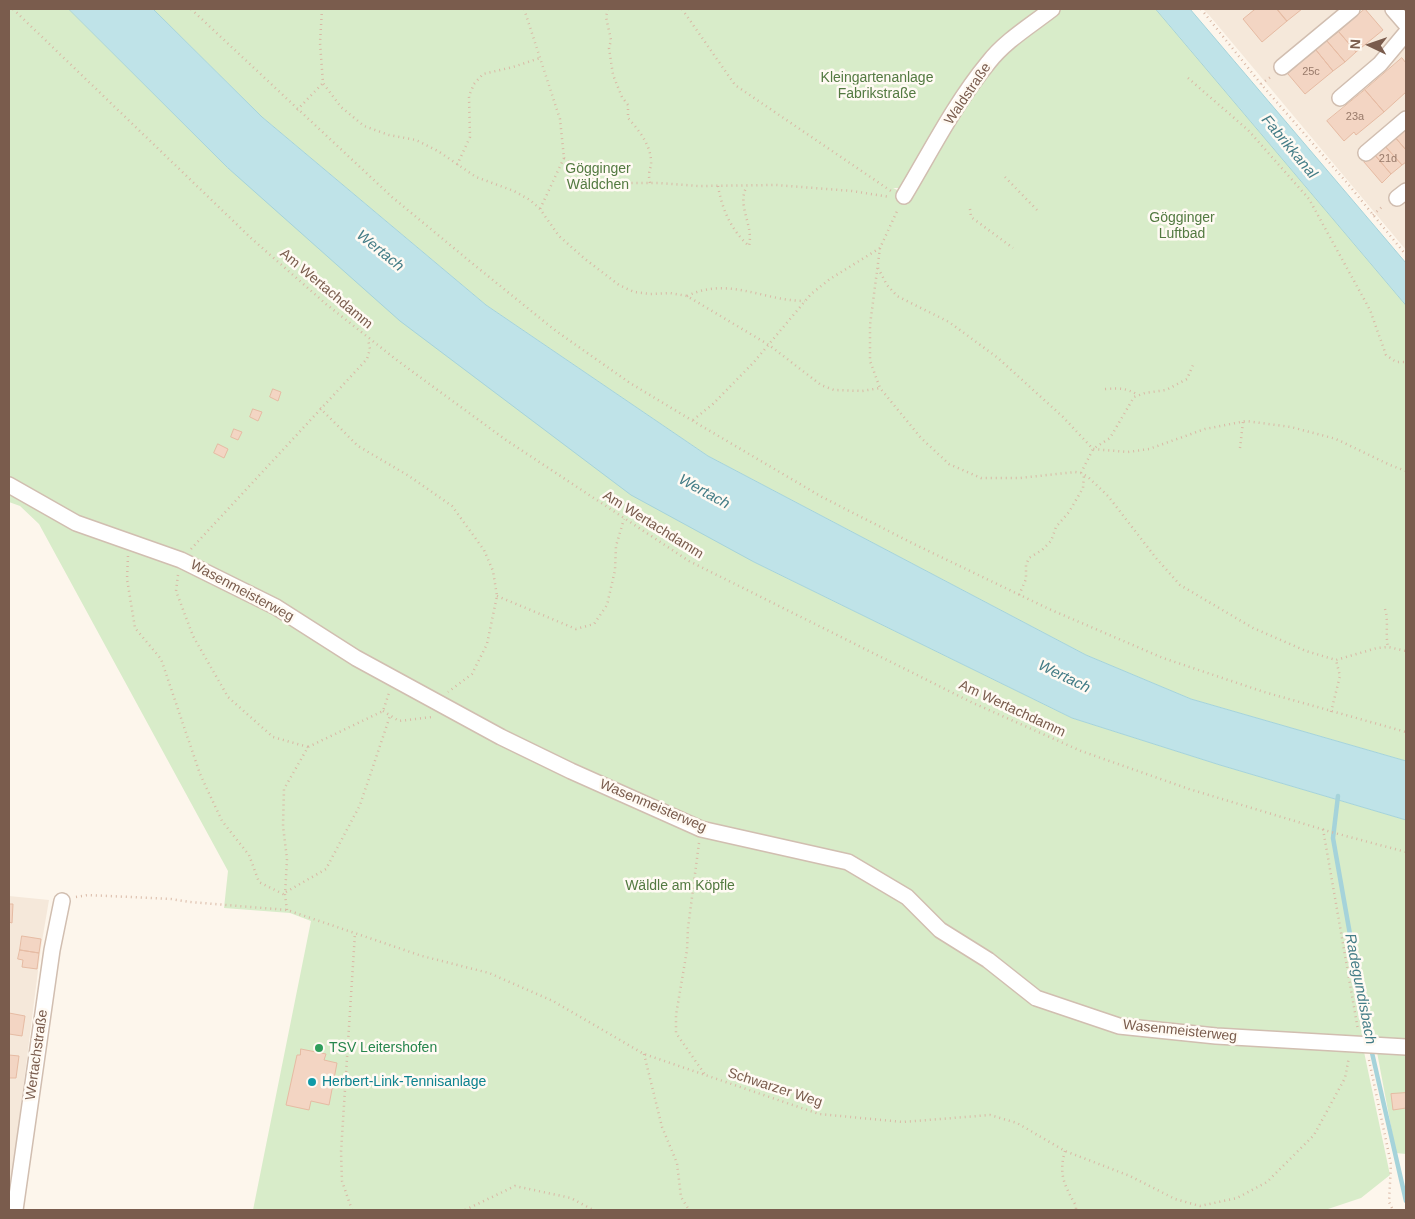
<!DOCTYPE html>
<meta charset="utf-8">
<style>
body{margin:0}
#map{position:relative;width:1415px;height:1219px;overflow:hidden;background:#fdf6ec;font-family:Arial,sans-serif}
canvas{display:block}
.frame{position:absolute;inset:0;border:10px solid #7a5c4d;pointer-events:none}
.north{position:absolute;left:1345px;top:20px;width:50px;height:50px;-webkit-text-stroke:4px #fffaf3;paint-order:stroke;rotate:273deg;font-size:14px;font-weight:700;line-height:20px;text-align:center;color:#7a5c4d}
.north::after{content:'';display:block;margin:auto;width:18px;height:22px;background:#7a5c4d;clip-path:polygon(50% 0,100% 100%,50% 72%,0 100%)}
</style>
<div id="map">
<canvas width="1415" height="1219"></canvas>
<div class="frame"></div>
<div class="north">N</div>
</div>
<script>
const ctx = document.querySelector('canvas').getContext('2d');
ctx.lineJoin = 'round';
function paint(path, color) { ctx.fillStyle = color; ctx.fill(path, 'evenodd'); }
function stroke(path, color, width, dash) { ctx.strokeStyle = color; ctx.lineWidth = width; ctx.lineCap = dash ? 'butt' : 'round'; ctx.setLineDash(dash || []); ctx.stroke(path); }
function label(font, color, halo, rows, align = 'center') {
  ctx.font = font + ' Arial,sans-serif'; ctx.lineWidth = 5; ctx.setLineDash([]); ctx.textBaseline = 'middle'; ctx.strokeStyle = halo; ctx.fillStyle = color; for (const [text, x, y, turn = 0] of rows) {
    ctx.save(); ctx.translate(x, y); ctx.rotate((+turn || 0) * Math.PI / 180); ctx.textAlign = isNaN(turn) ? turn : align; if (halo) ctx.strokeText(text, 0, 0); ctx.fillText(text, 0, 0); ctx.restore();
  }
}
const residential = new Path2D(`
 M1203 9H1406V250L1209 15Z
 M9 896 49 900 41 947 9 1200Z`);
const green = new Path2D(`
 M9 9H69L228 168 754 562 1072 718 1220 765 1406 820V1154L1396 1153 1376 1047 1368 1032 1363 1047 1390 1175 1361 1198 1325 1210H253L311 921 290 913 224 908 228 871 39 524 20 506 9 502Z
 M153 9H1047C1032 20 1014 30 1002 44 963 85 936 136 907 183L900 188H893L912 197 909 194 990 63 1004 45 1056 9H1156L1406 305V761L1191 699 1086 655 708 456 486 305 262 117Z`);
const water = new Path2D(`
 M69 9H153L262 117 486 305 708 456 1086 655 1191 699 1406 761V820L1220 765 1072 718 754 562 631 495 400 321 228 168Z
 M1156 9H1190L1406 263V305Z`);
const stream = new Path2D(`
 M1338 796 1333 838 1367 1031 1406 1201`);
const building = new Path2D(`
 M1252 9H1277L1287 21 1262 42 1243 19 1254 10Z
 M1277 9H1302L1287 21Z
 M1365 9 1383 30 1356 52 1339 32Z
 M1339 32 1356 52 1345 62 1327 41Z
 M1327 41 1345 62 1333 71 1316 50Z
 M1316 50 1333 71 1305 94 1288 74Z
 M1402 58 1406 63V92L1384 112 1365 90Z
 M1365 90 1384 112 1356 135 1354 132 1344 141 1327 121Z
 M1404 128 1406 130V150L1394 136Z
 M1394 136 1406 150V162L1402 165 1384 145Z
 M1384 145 1402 165 1391 174 1374 154Z
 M1374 154 1391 174 1382 183 1364 162Z
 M273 389 281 392 278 401 270 397Z
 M253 409 262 412 258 421 250 417Z
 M234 429 242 432 238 440 231 437Z
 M218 444 228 449 224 458 214 453Z
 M9 904H13L12 923 9 922Z
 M22 936 41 939 39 953 20 950Z
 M20 950 39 953 37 969 22 967 23 960 18 959Z
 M9 1013 25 1016 22 1036 9 1034Z
 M301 1049 326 1054 324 1060 337 1063 329 1105 311 1101 309 1110 286 1105 297 1055H300Z
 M9 1055 19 1056 16 1078H9Z
 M1406 1093V1108L1393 1110 1391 1094Z`);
const path = new Path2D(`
 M13 9 251 238 326 304 398 361 506 440 689 561 973 703 1081 751 1189 789 1331 832 1406 852
 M191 9 392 197 478 268 556 331 630 383 693 421 822 497 914 544 1049 609 1163 658 1264 692 1406 732
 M322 9 320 43 323 83 341 107 364 126 389 135 416 140 438 151 476 177 514 191 530 200 540 209 559 236 585 259 619 285 634 292 650 294 670 293 687 296 769 345 821 385 834 390 862 391 880 388
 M524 9 560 119 564 158 540 209
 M608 9 606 17 611 40 609 48 613 75 622 97 628 105V118C638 129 650 144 651 160 652 169 647 170 650 183
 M682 9 735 85 891 191
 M1201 9 1261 84 1348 184 1406 255
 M1188 78 1248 130 1309 199 1370 310 1386 355 1396 362H1406
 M1261 84 1272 76
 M297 110 323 83
 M564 158 587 177 614 183H659L698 186 776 185 852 191 890 197
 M457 165 470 137 469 96 474 84 483 74 513 67 540 58
 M1005 177 1037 210
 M718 186C722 209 731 230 749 246 754 225 736 205 747 186
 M970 209 971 217 1013 248
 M1373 215 1384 205
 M880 248 870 325V361L880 388 921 438 949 464 981 478H1020L1075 472 1081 473 1088 477 1108 496 1156 558 1180 585 1253 628 1306 651 1336 660 1377 648 1388 647 1406 651
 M878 268 887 285 897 296 949 322 998 358 1063 417 1093 449 1128 452 1149 449 1205 429 1246 421 1291 427 1336 439 1390 465 1406 471
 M687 296C729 276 763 301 805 301
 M1105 389C1119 388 1127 388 1138 395
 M320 408 358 446 409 476 452 506 484 550 493 571 497 596 487 644 472 674 448 692
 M693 420 713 404 754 362 811 294 830 279 880 248 898 209
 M1240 448 1243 422
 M1081 473 1093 449 1110 438 1134 397 1145 393 1166 390 1187 379 1193 365
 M191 549 367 359 370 349 368 339
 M128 556 127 579 135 628 161 659 200 774 222 821 249 855 259 882 285 895
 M178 575 176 591 193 636 228 697 273 737 308 747
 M1019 595 1026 579V565L1029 558 1042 550 1051 541 1056 527 1069 512 1083 488 1084 475
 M497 596 576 629 594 624 607 605 615 570 616 546 624 519
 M1385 609C1389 622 1385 634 1388 647
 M383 711 399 721 432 717
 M1331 712 1340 676 1336 660
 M1323 829 1358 1030
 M699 843 688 928 687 950 676 1015V1033L706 1076
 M286 892 326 869 360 805 390 716
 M76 897 88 895 171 899 190 902 287 910 422 956 489 973 553 1001 644 1054 819 1114 903 1122 990 1115 1017 1123 1065 1151 1130 1176 1175 1199 1200 1206 1237 1198 1267 1182 1314 1135 1345 1078 1349 1057
 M287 910 285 895 287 859 283 826 284 789 308 747 383 711 389 693
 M644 1054 662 1127 677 1163 681 1197 689 1210
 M1369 1060 1391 1164 1389 1202 1393 1210
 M1065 1151C1058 1175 1065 1186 1076 1206V1210
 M352 1210 342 1181 341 1152 355 933
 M465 1210 515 1186 571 1198 593 1210`);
const minor = new Path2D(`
 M1393 9 1406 24
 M1282 67 1352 9
 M1340 98 1380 64 1406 33
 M1366 153 1406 119
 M904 196C931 151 955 103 988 63 1005 41 1030 26 1052 9
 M1397 198 1406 191
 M9 485 76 523 181 560 276 607 356 658 501 737 571 771 701 829 848 862 907 897 940 930 988 960 1036 998 1119 1026 1216 1036 1406 1047
 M15 1210 52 950 62 901`);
const markers = [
 [319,1048,5,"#2e9e5b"],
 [312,1082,5,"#0f9aa8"]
];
const numberNames = [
 ["25c",1311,72],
 ["23a",1355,117],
 ["21d",1388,159]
];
const parkNames = [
 ["Kleingartenanlage",877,78],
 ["Fabrikstraße",877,94],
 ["Gögginger",598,169],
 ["Wäldchen",598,185],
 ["Gögginger",1182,218],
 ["Luftbad",1182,234],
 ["Wäldle am Köpfle",680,886]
];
const streetNames = [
 ["Waldstraße",968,94,-56],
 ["Am Wertachdamm",326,289,40],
 ["Am Wertachdamm",653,525,32],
 ["Wasenmeisterweg",242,591,28],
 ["Am Wertachdamm",1012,709,25],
 ["Wasenmeisterweg",653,806,23],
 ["Wasenmeisterweg",1180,1031,6],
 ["Wertachstraße",37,1055,-82],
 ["Schwarzer Weg",775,1088,18]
];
const leisureNames = [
 ["TSV Leitershofen",329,1048]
];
const cultureNames = [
 ["Herbert-Link-Tennisanlage",322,1082]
];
const waterNames = [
 ["Fabrikkanal",1289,147,50],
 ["Wertach",380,251,39],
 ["Wertach",704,492,29],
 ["Wertach",1064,677,26],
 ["Radegundisbach",1360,989,79]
];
paint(residential, '#f5e8da');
paint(green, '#d8ecc9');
paint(water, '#bfe3e8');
stroke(water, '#a5d3da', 1);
stroke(stream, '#a5d3da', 4.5);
paint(building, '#f3d5c3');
stroke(building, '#e6bba3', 1);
stroke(minor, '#d1beb0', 18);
stroke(path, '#d9b8a5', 2.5, [1, 4]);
stroke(minor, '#fff', 15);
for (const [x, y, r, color] of markers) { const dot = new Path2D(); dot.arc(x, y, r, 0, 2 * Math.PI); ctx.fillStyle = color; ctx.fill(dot); stroke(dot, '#fffaf3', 2); }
label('11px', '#987a6a', null, numberNames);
label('14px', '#537a41', '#fffaf3', parkNames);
label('14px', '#7a5c4d', '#fffaf3', streetNames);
label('14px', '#27864d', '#fffaf3', leisureNames, 'left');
label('14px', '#0d838f', '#fffaf3', cultureNames, 'left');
label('italic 15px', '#437c86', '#fffaf3', waterNames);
</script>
